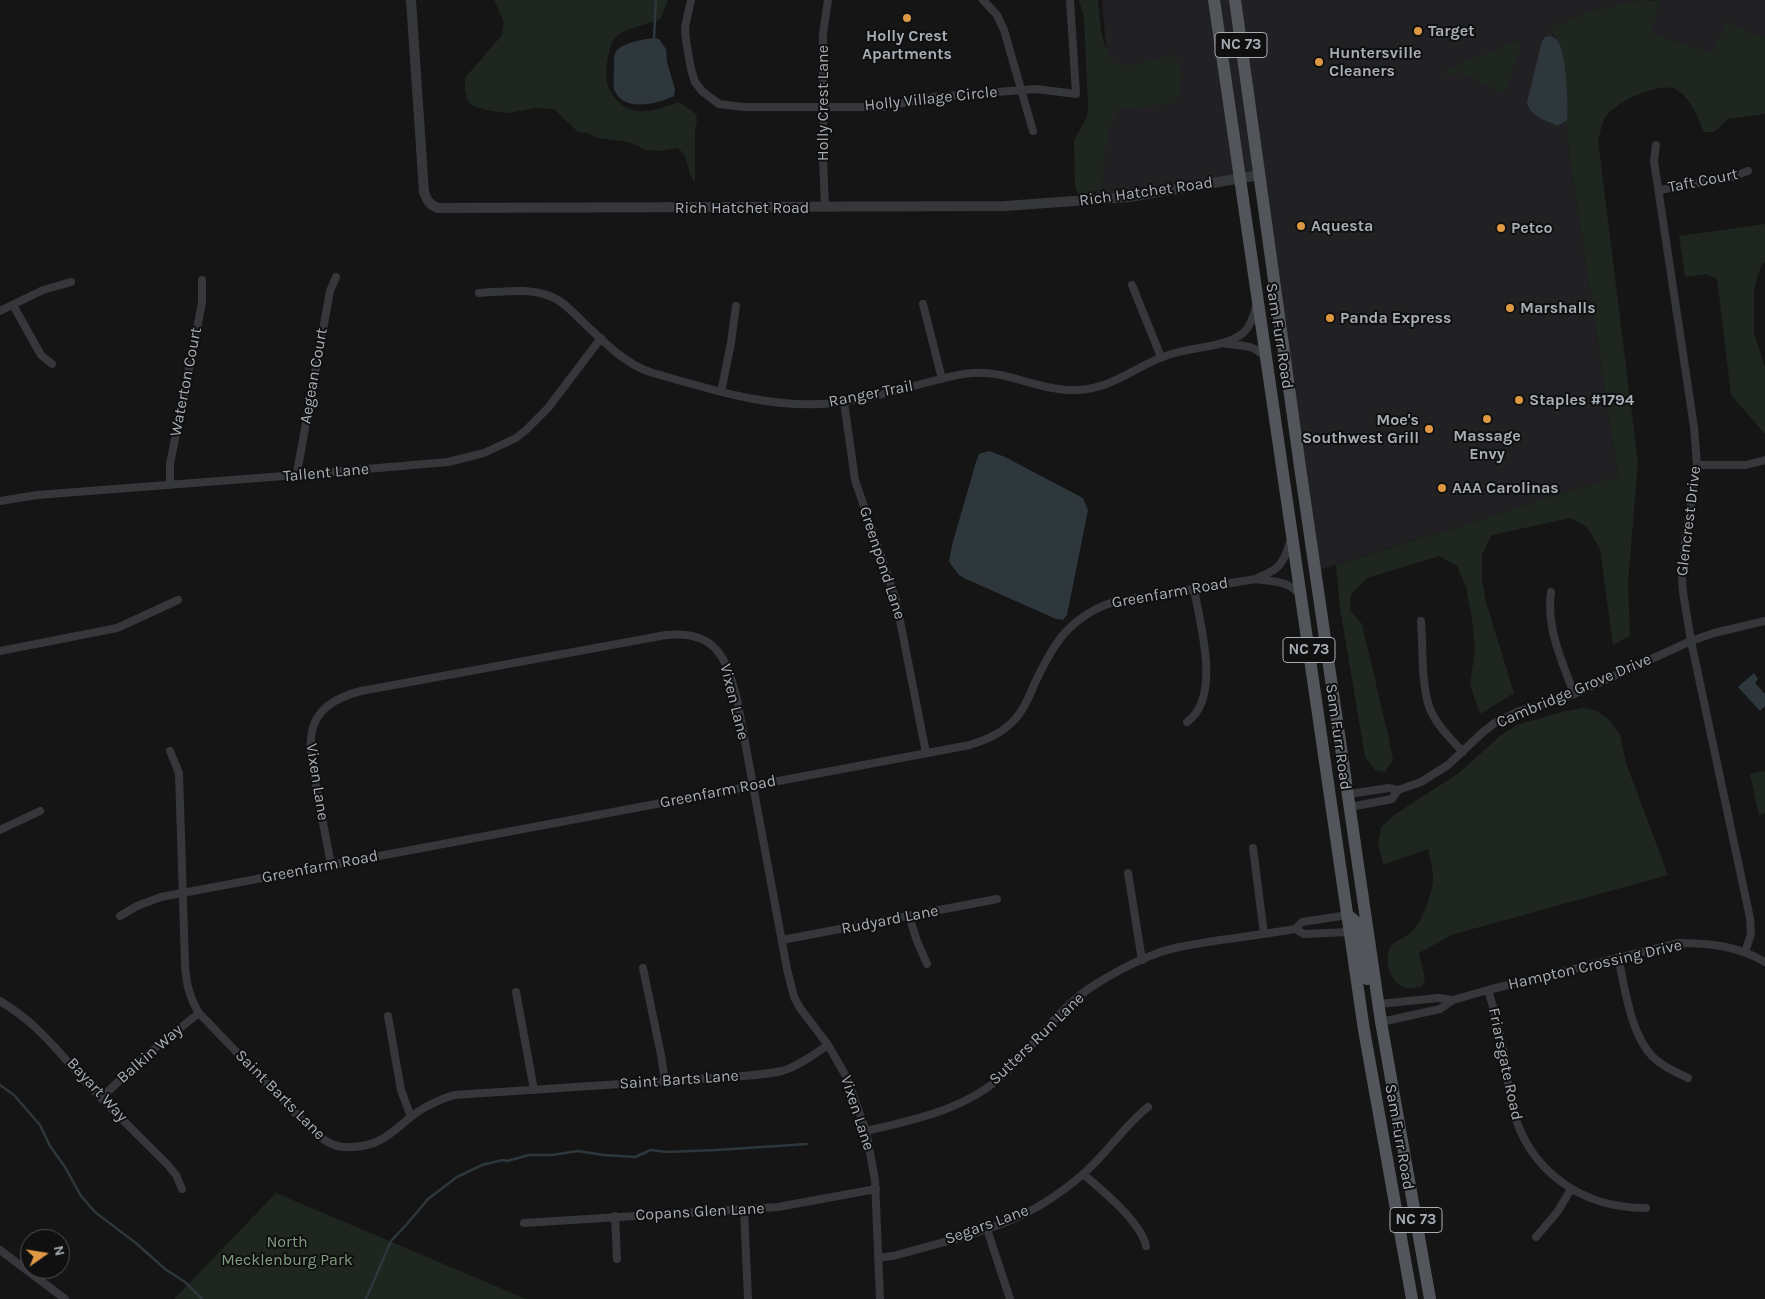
<!DOCTYPE html>
<style>
body{margin:0}
#map{position:relative;width:1765px;height:1299px;overflow:hidden;background:#151516;font-family:Karla,sans-serif}
canvas{display:block}
.north{position:absolute;left:20px;top:1229px;width:50px;height:50px;box-sizing:border-box;background:#101011;border:1px solid #4d4f53;border-radius:50%;rotate:77deg;font-size:14px;font-weight:700;line-height:20px;text-align:center;color:#a8aeb5}
.north::after{content:'';display:block;margin:auto;width:18px;height:22px;background:#e09943;clip-path:polygon(50% 0,100% 100%,50% 72%,0 100%)}
</style>
<div id="map">
<canvas width="1765" height="1299"></canvas>
<div class="north">N</div>
</div>
<script>
const ctx = document.querySelector('canvas').getContext('2d');
ctx.lineJoin = 'round';
function paint(path, color) { ctx.fillStyle = color; ctx.fill(path, 'evenodd'); }
function stroke(path, color, width, dash) { ctx.strokeStyle = color; ctx.lineWidth = width; ctx.lineCap = dash ? 'butt' : 'round'; ctx.setLineDash(dash || []); ctx.stroke(path); }
function label(font, color, halo, rows, align = 'center') {
  ctx.font = font + ' Karla,sans-serif'; ctx.lineWidth = 4; ctx.setLineDash([]); ctx.textBaseline = 'middle'; ctx.strokeStyle = halo; ctx.fillStyle = color; for (const [text, x, y, turn = 0] of rows) {
    ctx.save(); ctx.translate(x, y); ctx.rotate((+turn || 0) * Math.PI / 180); ctx.textAlign = isNaN(turn) ? turn : align; if (halo) ctx.strokeText(text, 0, 0); ctx.fillText(text, 0, 0); ctx.restore();
  }
}
const built = new Path2D(`
 M1102 0H1641L1595 10 1547 28 1557 40 1568 115 1566 132 1618 476 1316 571 1260 175 1095 200 1110 97Z
 M1651 0H1765V38L1749 32 1712 52 1650 34 1660 1Z`);
const green = new Path2D(`
 M494 0H668L661 19C652 22 624 30 618 35 607 43 603 78 609 89 614 100 625 110 638 111 652 113 666 106 679 102L696 114 697 121 695 130V183C693 179 690 175 689 171 686 161 687 154 677 148L659 151 646 150 629 142 598 138 587 133 578 132 554 109 536 108 509 113 491 111 473 106 468 101 465 92V78L502 35 504 22Z
 M1079 0H1098C1101 21 1099 68 1131 65 1146 63 1159 57 1173 55L1180 61C1183 74 1184 100 1166 105 1153 108 1133 105 1119 108 1104 130 1106 160 1101 186L1093 193 1079 195 1075 187 1074 140 1087 117 1088 106 1084 18Z
 M1641 0 1660 1 1651 34 1712 52 1728 21 1749 32 1765 38V114L1728 119 1714 132H1704C1697 116 1692 100 1677 90 1661 80 1613 103 1605 118 1601 125 1600 134 1598 141L1638 462 1628 583 1630 636 1613 645 1600 549 1587 527 1570 518 1492 535 1482 555V580L1486 602 1514 693 1480 714 1470 685 1475 648 1472 619 1466 587 1457 566 1439 556 1367 578 1351 595 1350 610 1362 624 1388 735 1393 760 1385 772 1375 770 1365 757 1340 608 1336 565 1618 476 1566 132C1568 112 1567 57 1557 40 1555 36 1550 32 1547 28L1595 10Z
 M1516 41 1520 44V48L1505 93 1463 74 1443 75 1441 74V72Z
 M1765 224V262L1761 265 1754 290V333L1765 367V434L1731 395 1717 279 1707 274 1685 277 1679 236Z
 M1583 708 1597 711 1609 720 1620 735 1626 763 1668 875 1451 935 1419 953 1425 979 1422 986C1418 987 1411 989 1407 988 1393 986 1386 967 1388 955 1390 941 1400 941 1409 934 1422 924 1432 895 1433 879 1433 870 1430 858 1428 849L1383 865 1378 842 1381 827 1394 815 1459 773 1500 736 1517 725 1562 712Z
 M1765 771V813L1759 815 1750 774Z
 M276 1193 526 1299H174Z`);
const water = new Path2D(`
 M1550 36C1553 37 1556 38 1557 40 1566 50 1569 106 1567 120L1557 126C1546 120 1529 116 1527 102L1542 41 1545 37Z
 M654 38 659 39 666 49 667 62 675 89 674 96C658 104 622 113 614 89 613 83 614 75 614 69 614 63 613 55 617 50 625 42 644 39 654 38Z
 M989 451 1005 457 1083 498 1088 510 1067 615 1063 620 1056 619 966 579 959 575 949 562 952 545 976 462 979 454Z
 M1754 673 1758 679 1755 683 1765 694V706L1760 711 1738 687Z`);
const stream = new Path2D(`
 M654 38 656 0
 M0 1085 14 1095 40 1125 50 1146 65 1167 81 1196 95 1212 137 1244 165 1269 185 1282 202 1299
 M366 1299 391 1241 407 1224 428 1199 457 1177 482 1165 503 1160 507 1161 529 1155H552L578 1151 604 1155 635 1157 651 1150 667 1152 716 1150 807 1144`);
const minor = new Path2D(`
 M691 0 685 27 686 41 691 69 695 82 702 91 719 104 743 107H882L934 97 1036 89 1076 94 1070 0
 M983 0 997 15 1004 30 1033 131
 M1656 145 1654 161 1694 427 1697 465 1685 541 1682 577 1683 592 1691 641 1750 918 1751 934 1745 952
 M1659 190 1729 178 1748 171
 M825 207 823 158V34L828 0
 M1132 285 1161 357
 M479 293C502 292 530 287 552 297 565 302 575 315 585 324 605 343 624 363 650 372 709 389 772 410 835 403 864 400 893 392 921 384 938 380 955 374 972 373 1005 370 1036 389 1069 390 1113 392 1136 363 1175 353 1195 347 1226 347 1243 333 1251 326 1254 316 1256 306
 M923 304 942 379
 M13 305 41 355 52 364
 M0 311 43 290 71 282
 M1222 343C1242 347 1251 342 1266 358
 M721 392 731 343 736 306
 M844 402 855 480 896 600 926 753
 M1697 465H1746L1765 460
 M297 475 298 467 330 291 336 277
 M170 485V464L202 303V280
 M0 501 37 495 297 475 448 462 484 453 516 438 526 430 548 408 601 338
 M1256 579C1272 582 1288 580 1299 594
 M1551 592C1546 628 1562 661 1574 694
 M1421 621C1423 646 1421 686 1430 709 1437 726 1451 739 1463 752
 M0 651 117 628 178 600
 M1187 722C1222 697 1200 624 1194 589
 M170 751 179 773 185 964C186 982 189 997 199 1013L300 1118C308 1126 316 1135 326 1141 334 1146 343 1148 352 1147 385 1146 394 1128 419 1111 430 1104 441 1099 454 1095L742 1076C755 1075 769 1074 782 1071 799 1066 814 1054 828 1045
 M1349 794 1389 788 1398 790
 M1350 807 1392 799 1398 790 1421 782 1448 765 1483 732 1496 722 1519 711 1559 700 1574 694 1691 641 1714 633 1765 621
 M0 830 40 811
 M1253 848 1264 934
 M331 865C327 842 322 819 318 796 308 745 298 707 361 691L666 635C716 630 726 657 737 699L787 969 794 997 800 1008 828 1045 847 1078 866 1131 875 1180 880 1299
 M1128 873 1142 960
 M120 916 137 906 161 897 970 745C984 740 999 735 1010 724 1022 714 1028 699 1034 685 1053 644 1068 618 1113 602L1256 579C1261 576 1266 575 1270 572 1283 567 1287 551 1291 539
 M909 916 917 941 927 964
 M1295 929 1304 934 1349 932
 M782 940 997 899
 M1618 957C1625 987 1630 1033 1652 1056 1662 1066 1675 1072 1688 1078
 M643 968 661 1055 665 1082
 M1488 990C1494 1009 1499 1029 1503 1049 1507 1068 1507 1087 1512 1106 1528 1171 1581 1208 1646 1208
 M516 992 534 1090
 M0 1001C37 1023 56 1049 84 1080 111 1109 140 1137 168 1165L176 1175 182 1189
 M1379 1004 1438 998 1453 1000
 M388 1016 401 1090 411 1117
 M1381 1022 1440 1009 1453 1000 1488 990 1679 943C1710 943 1738 946 1765 962
 M102 1097 149 1053 199 1013
 M866 1131C913 1120 968 1109 1004 1074 1036 1045 1058 1007 1096 984 1114 973 1133 962 1153 955 1174 946 1198 944 1220 940 1245 937 1270 933 1295 929L1302 922 1348 915
 M1083 1174C1102 1190 1141 1222 1146 1246
 M744 1210 748 1299
 M615 1216 617 1259
 M524 1223 778 1207 876 1189
 M987 1229 1010 1299
 M1536 1237 1558 1211 1571 1189
 M0 1250 65 1299
 M878 1258 893 1256C935 1244 986 1233 1024 1214 1045 1204 1064 1190 1081 1176 1106 1155 1123 1127 1148 1107`);
const tertiary = new Path2D(`
 M411 0 424 192C427 201 430 205 438 208L1005 206 1129 197 1260 175`);
const primary = new Path2D(`
 M1214 0 1364 1030 1412 1299
 M1235 0 1301 474 1381 1022 1430 1299
 M1349 916 1355 921 1357 927 1367 979`);
const markers = [
 [907,18,5,"#e09943"],
 [1418,31,5,"#e09943"],
 [1319,62,5,"#e09943"],
 [1301,226,5,"#e09943"],
 [1501,228,5,"#e09943"],
 [1510,308,5,"#e09943"],
 [1330,318,5,"#e09943"],
 [1519,400,5,"#e09943"],
 [1487,419,5,"#e09943"],
 [1429,429,5,"#e09943"],
 [1442,488,5,"#e09943"]
];
const shields = [
 [1241,45,52],
 [1309,650,52],
 [1416,1220,52]
];
const shieldNames = [
 ["NC 73",1241,45],
 ["NC 73",1309,650],
 ["NC 73",1416,1220]
];
const poiNames = [
 ["Target",1428,31],
 ["Holly Crest",907,36,"center"],
 ["Apartments",907,54,"center"],
 ["Huntersville",1329,53],
 ["Cleaners",1329,71],
 ["Aquesta",1311,226],
 ["Petco",1511,228],
 ["Marshalls",1520,308],
 ["Panda Express",1340,318],
 ["Staples #1794",1529,400],
 ["Moe's",1419,420,"right"],
 ["Southwest Grill",1419,438,"right"],
 ["Massage",1487,436,"center"],
 ["Envy",1487,454,"center"],
 ["AAA Carolinas",1452,488]
];
const streetNames = [
 ["Holly Village Circle",931,99,-6],
 ["Holly Crest Lane",823,103,-90],
 ["Taft Court",1703,181,-11],
 ["Rich Hatchet Road",1146,192,-8],
 ["Rich Hatchet Road",742,208],
 ["Sam Furr Road",1279,336,81],
 ["Aegean Court",314,376,-80],
 ["Waterton Court",186,382,-79],
 ["Ranger Trail",871,394,-11],
 ["Tallent Lane",326,473,-5],
 ["Glencrest Drive",1689,521,-83],
 ["Greenpond Lane",882,563,72],
 ["Greenfarm Road",1170,593,-10],
 ["Cambridge Grove Drive",1574,691,-23],
 ["Vixen Lane",734,702,76],
 ["Sam Furr Road",1338,737,82],
 ["Vixen Lane",317,782,81],
 ["Greenfarm Road",718,792,-11],
 ["Greenfarm Road",320,867,-11],
 ["Rudyard Lane",890,920,-11],
 ["Hampton Crossing Drive",1595,965,-13],
 ["Sutters Run Lane",1037,1039,-44],
 ["Balkin Way",150,1054,-41],
 ["Friarsgate Road",1505,1064,78],
 ["Saint Barts Lane",679,1080,-4],
 ["Bayart Way",97,1090,47],
 ["Saint Barts Lane",280,1095,45],
 ["Vixen Lane",857,1113,72],
 ["Sam Furr Road",1399,1137,80],
 ["Copans Glen Lane",700,1212,-3],
 ["Segars Lane",987,1225,-20]
];
const parkNames = [
 ["North",287,1242],
 ["Mecklenburg Park",287,1260]
];
paint(built, '#212123');
paint(green, '#1f261f');
paint(water, '#2e373b');
stroke(stream, '#2e373b', 2.5);
stroke(minor, '#36373b', 8);
stroke(tertiary, '#36373b', 10);
stroke(primary, '#52555a', 12);
for (const [x, y, r, color] of markers) { const dot = new Path2D(); dot.arc(x, y, r, 0, 2 * Math.PI); ctx.fillStyle = color; ctx.fill(dot); stroke(dot, '#101011', 2); }
for (const [x, y, w] of shields) { const box = new Path2D(); box.roundRect(x - w / 2, y - 12.5, w, 25, 4); ctx.fillStyle = '#101011'; ctx.fill(box); stroke(box, '#a8aeb5', 1); }
label('bold 15px', '#a8aeb5', null, shieldNames);
label('bold 16px', '#a8aeb5', '#101011', poiNames, 'left');
label('16px', '#a8aeb5', '#101011', streetNames);
label('16px', '#829e81', '#101011', parkNames);
</script>
